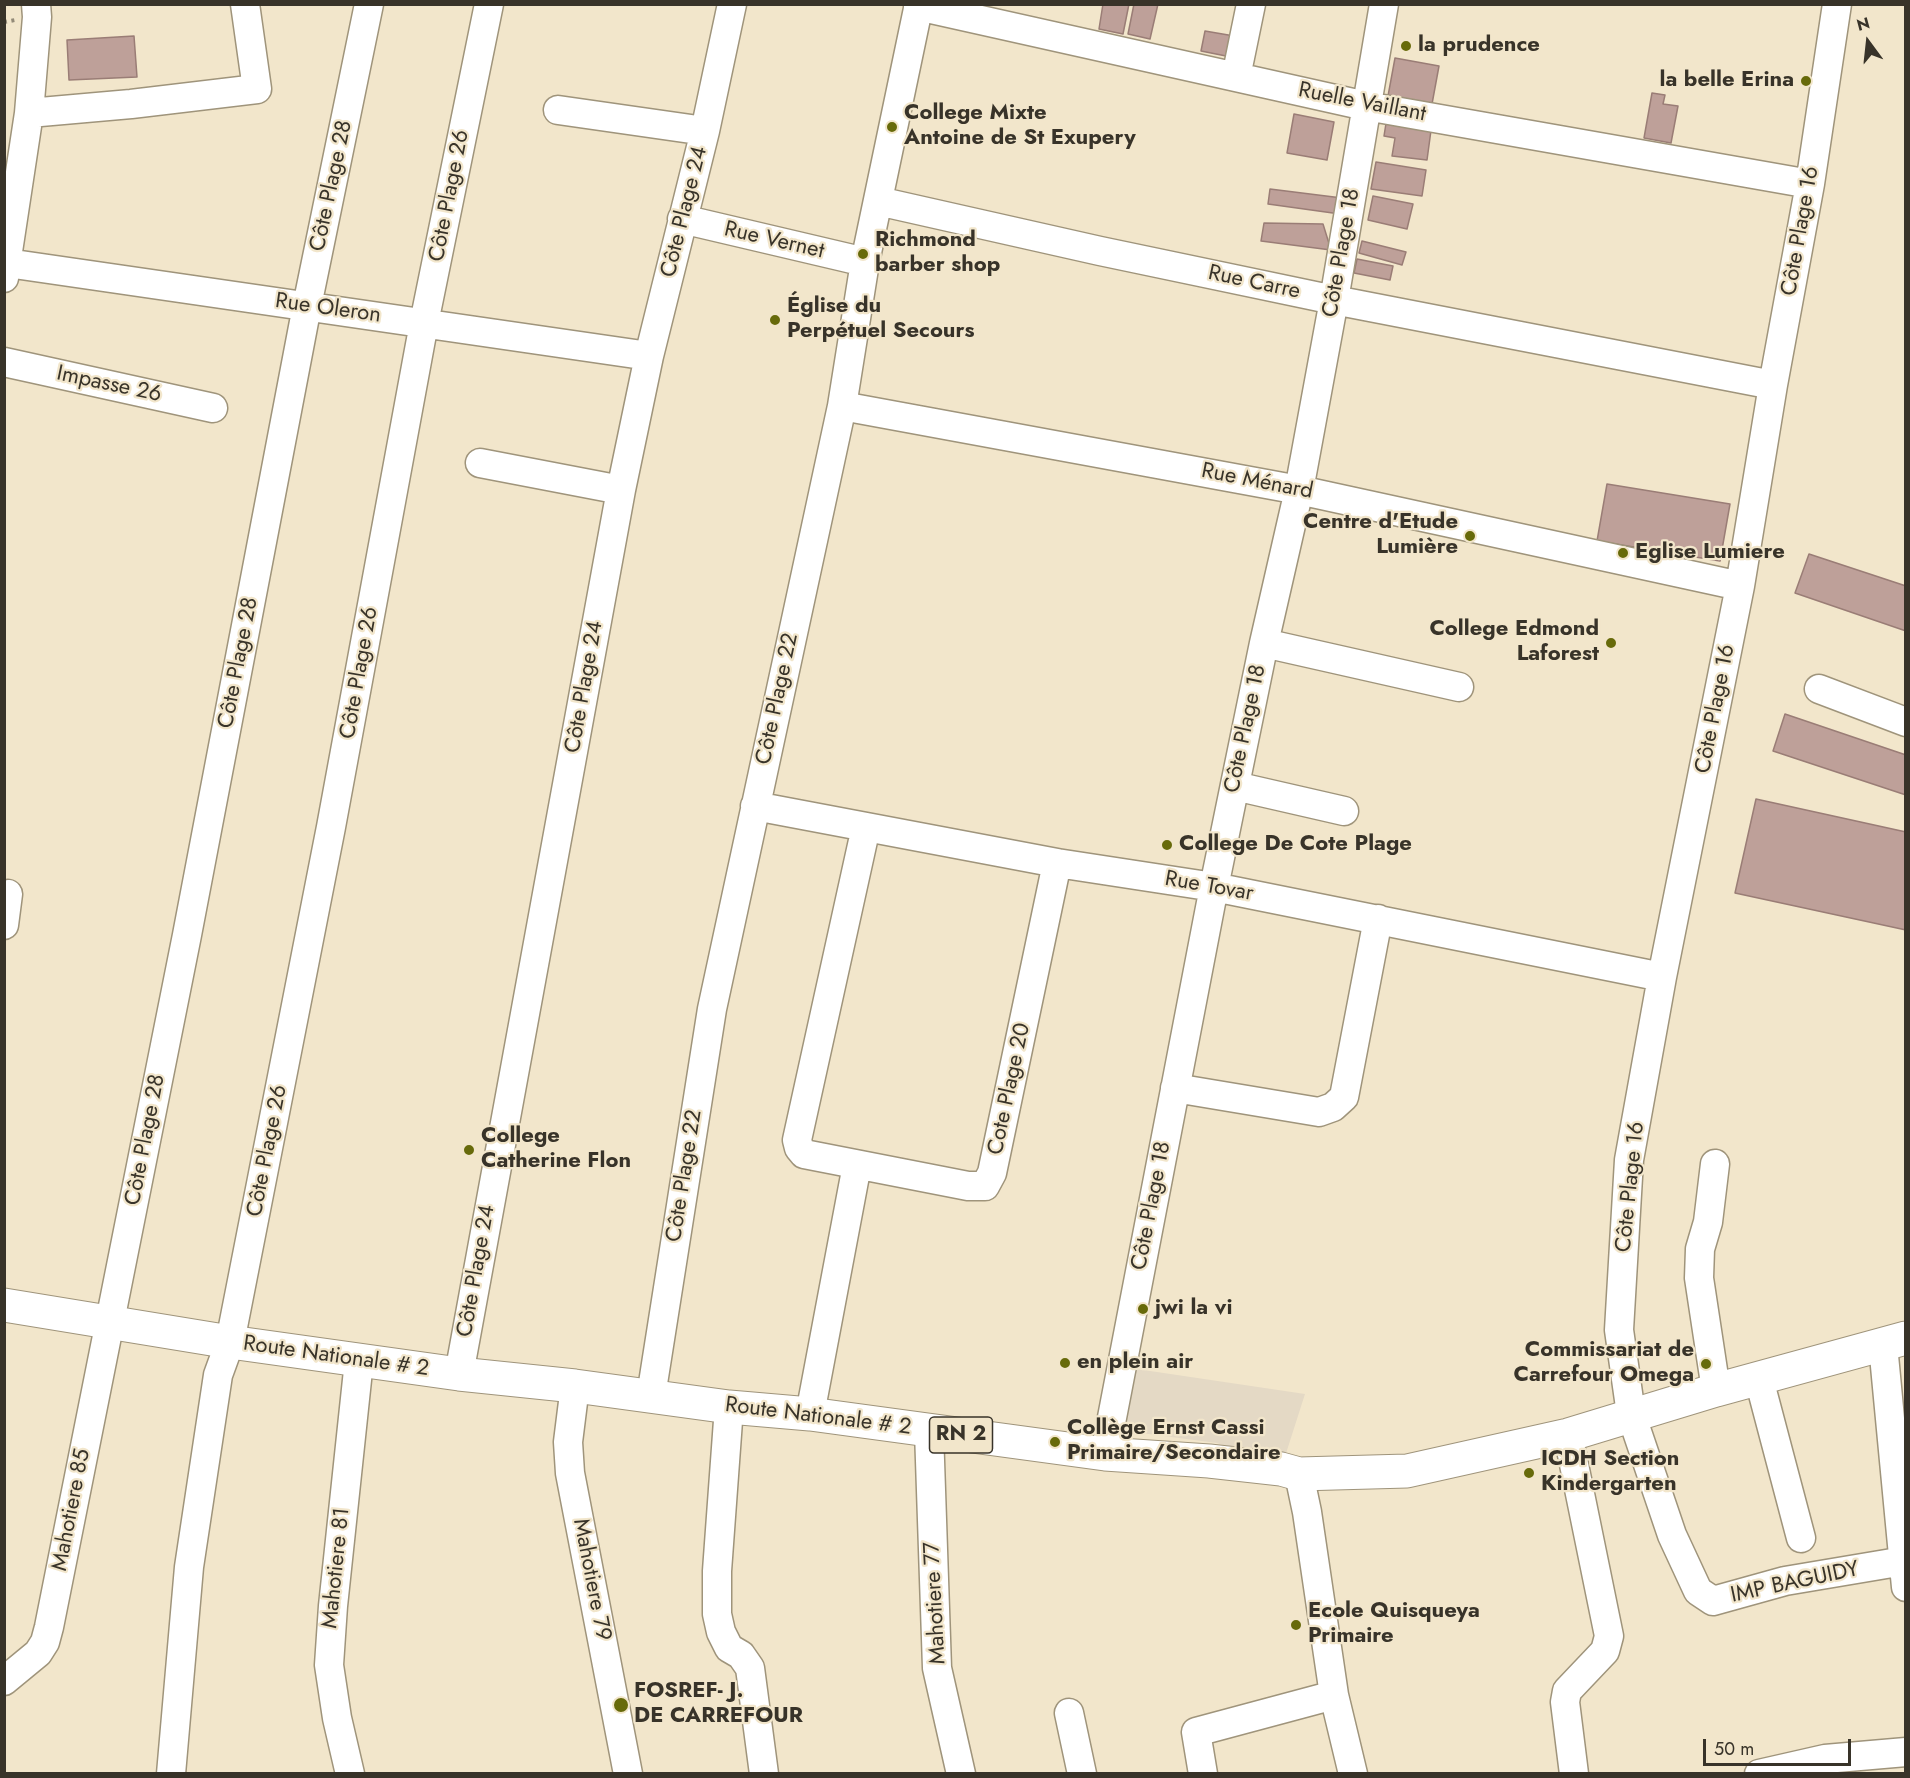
<!DOCTYPE html>
<meta charset="utf-8">
<style>
body{margin:0}
#map{position:relative;width:1910px;height:1778px;overflow:hidden;background:#f2e6cb;font-family:Jost,sans-serif}
canvas{display:block}
.frame{position:absolute;inset:0;border:6px solid #383329;pointer-events:none}
.north{position:absolute;left:1838px;top:12px;width:60px;height:60px;-webkit-text-stroke:4px #f2e6cb;paint-order:stroke;rotate:345deg;font-size:16px;font-weight:700;line-height:24px;text-align:center;color:#383329}
.north::after{content:'';display:block;margin:auto;width:21px;height:27px;background:#383329;clip-path:polygon(50% 0,100% 100%,50% 72%,0 100%)}
.scale{position:absolute;left:1703px;top:1739px;width:148px;height:27px;box-sizing:border-box;border:3px solid #383329;border-top:0;padding-left:8px;font-size:18px;line-height:21px;white-space:nowrap;color:#383329;-webkit-text-stroke:4px #f2e6cb;paint-order:stroke}
</style>
<div id="map">
<canvas width="1910" height="1778"></canvas>
<div class="frame"></div>
<div class="north">N</div>
<div class="scale">50 m</div>
</div>
<script>
const ctx = document.querySelector('canvas').getContext('2d');
ctx.lineJoin = 'round';
function paint(path, color) { ctx.fillStyle = color; ctx.fill(path, 'evenodd'); }
function stroke(path, color, width, dash) { ctx.strokeStyle = color; ctx.lineWidth = width; ctx.lineCap = dash ? 'butt' : 'round'; ctx.setLineDash(dash || []); ctx.stroke(path); }
function label(font, color, halo, rows, align = 'center') {
  ctx.font = font + ' Jost,sans-serif'; ctx.lineWidth = 4.5; ctx.setLineDash([]); ctx.textBaseline = 'middle'; ctx.strokeStyle = halo; ctx.fillStyle = color; for (const [text, x, y, turn = 0] of rows) {
    ctx.save(); ctx.translate(x, y); ctx.rotate((+turn || 0) * Math.PI / 180); ctx.textAlign = isNaN(turn) ? turn : align; if (halo) ctx.strokeText(text, 0, 0); ctx.fillText(text, 0, 0); ctx.restore();
  }
}
const commercial = new Path2D(`
 M1130 1368 1305 1394 1281 1469 1217 1443 1118 1430Z`);
const building = new Path2D(`
 M1103 4H1129L1123 34 1099 29Z
 M1134 4H1158L1150 39 1128 34Z
 M1205 31 1240 37 1236 58 1201 51Z
 M134 36 137 77 69 80 67 40Z
 M1395 58 1439 66 1432 104 1388 96Z
 M1652 93 1665 95 1663 104 1678 106 1671 143 1644 138Z
 M1294 114 1334 122 1327 160 1287 153Z
 M1387 117 1432 123 1427 160 1392 156 1395 138 1384 136Z
 M1376 162 1426 170 1422 196 1371 189Z
 M1270 189 1342 198 1340 214 1268 204Z
 M1373 196 1413 204 1407 229 1368 220Z
 M1264 223 1323 224 1331 250 1261 241Z
 M1362 241 1406 252 1402 265 1359 253Z
 M1357 259 1393 266 1390 280 1354 273Z
 M1607 484 1730 504 1720 561 1597 541Z
 M1809 554 1906 586V631L1795 593Z
 M1785 714 1906 755V795L1773 751Z
 M1756 799 1906 832V930L1735 893Z`);
const path = new Path2D(`
 M4 22 15 20`);
const minor = new Path2D(`
 M1837 4 1810 184 1773 385 1740 586 1662 977 1629 1160 1619 1330 1631 1414 1672 1535 1698 1591 1713 1601 1785 1581 1904 1561
 M918 6 1366 106 1810 184
 M1236 77 1251 4
 M558 110 705 131
 M29 113 131 104 257 89 245 4
 M878 201 1100 251 1334 300 1773 385
 M682 219 865 262
 M7 263 649 356
 M4 278 29 113 37 17 36 4
 M4 362 213 408
 M842 406 1299 490 1740 586
 M480 463 621 490
 M1264 643 1459 687
 M1819 689 1906 722
 M1235 786 1344 811
 M755 806 1057 863 1214 887 1662 977
 M866 827 797 1140 799 1148 804 1154 968 1186H985L992 1173 1057 863
 M4 925 8 894
 M1175 1088 1319 1112 1333 1107 1344 1097 1378 919
 M1715 1164 1708 1222 1700 1249 1699 1278 1716 1390
 M1883 1345 1906 1587
 M459 1374 621 490 649 356 705 131 732 4
 M1759 1379 1801 1538
 M575 1386 568 1442 570 1473 628 1774
 M651 1396 712 1009 842 406 865 262 919 4
 M729 1407 717 1571V1614L721 1632 729 1648 741 1655 750 1668 764 1774
 M810 1414 857 1165
 M929 1431 937 1668 961 1774
 M1568 1435 1609 1636 1605 1651 1567 1691 1565 1702 1574 1774
 M1105 1454 1214 887 1264 643 1299 490 1334 300 1384 4
 M1299 1474 1307 1512 1334 1695 1353 1774
 M4 1681 38 1653 45 1642 49 1627 187 935 307 306 369 4
 M1069 1713 1082 1774
 M171 1774 189 1567 218 1375 230 1342 331 827 424 323 489 4
 M350 1774 337 1718 329 1665 333 1606 359 1361
 M1203 1774 1196 1732 1334 1695
 M1759 1774 1825 1759 1906 1752`);
const major = new Path2D(`
 M4 1305 230 1342 459 1374 575 1386 729 1407 810 1414 1105 1454 1209 1461 1281 1469 1299 1474 1407 1471 1568 1435 1716 1390 1906 1338`);
const markers = [
 [1406,46,6,"#676a0a"],
 [1806,81,6,"#676a0a"],
 [892,127,6,"#676a0a"],
 [863,254,6,"#676a0a"],
 [775,320,6,"#676a0a"],
 [1470,536,6,"#676a0a"],
 [1623,553,6,"#676a0a"],
 [1611,643,6,"#676a0a"],
 [1167,845,6,"#676a0a"],
 [469,1150,6,"#676a0a"],
 [1143,1309,6,"#676a0a"],
 [1065,1363,6,"#676a0a"],
 [1706,1364,6,"#676a0a"],
 [1055,1442,6,"#676a0a"],
 [1529,1473,6,"#676a0a"],
 [1296,1625,6,"#676a0a"],
 [621,1705,8,"#676a0a"]
];
const shields = [
 [961,1435,63]
];
const shieldNames = [
 ["RN 2",961,1435]
];
const poiNames = [
 ["la prudence",1418,46],
 ["la belle Erina",1794,81,"right"],
 ["College Mixte",904,114],
 ["Antoine de St Exupery",904,139],
 ["Richmond",875,241],
 ["barber shop",875,266],
 ["Église du",787,307],
 ["Perpétuel Secours",787,332],
 ["Centre d'Etude",1458,523,"right"],
 ["Lumière",1458,548,"right"],
 ["Eglise Lumiere",1635,553],
 ["College Edmond",1599,630,"right"],
 ["Laforest",1599,655,"right"],
 ["College De Cote Plage",1179,845],
 ["College",481,1137],
 ["Catherine Flon",481,1162],
 ["jwi la vi",1155,1309],
 ["Commissariat de",1694,1351,"right"],
 ["Carrefour Omega",1694,1376,"right"],
 ["en plein air",1077,1363],
 ["Collège Ernst Cassi",1067,1429],
 ["Primaire/Secondaire",1067,1454],
 ["ICDH Section",1541,1460],
 ["Kindergarten",1541,1485],
 ["Ecole Quisqueya",1308,1612],
 ["Primaire",1308,1637],
 ["FOSREF- J.",634,1692],
 ["DE CARREFOUR",634,1717]
];
const streetNames = [
 ["Ruelle Vaillant",1362,103,11],
 ["Côte Plage 28",332,186,-78],
 ["Côte Plage 26",450,196,-79],
 ["Côte Plage 24",685,212,-76],
 ["Côte Plage 16",1801,231,-80],
 ["Rue Vernet",774,241,13],
 ["Côte Plage 18",1342,253,-80],
 ["Rue Carre",1254,283,12],
 ["Rue Oleron",328,309,8],
 ["Impasse 26",109,385,12],
 ["Rue Ménard",1257,482,11],
 ["Côte Plage 28",239,663,-79],
 ["Côte Plage 26",360,673,-80],
 ["Côte Plage 24",585,687,-80],
 ["Côte Plage 22",778,699,-78],
 ["Côte Plage 16",1716,709,-79],
 ["Côte Plage 18",1246,729,-78],
 ["Rue Tovar",1209,887,10],
 ["Cote Plage 20",1010,1089,-78],
 ["Côte Plage 28",146,1140,-79],
 ["Côte Plage 26",268,1151,-79],
 ["Côte Plage 22",685,1176,-81],
 ["Côte Plage 16",1631,1187,-84],
 ["Côte Plage 18",1152,1206,-79],
 ["Côte Plage 24",477,1271,-80],
 ["Route Nationale # 2",336,1357,8],
 ["Route Nationale # 2",818,1417,7],
 ["Mahotiere 85",72,1510,-79],
 ["Mahotiere 81",337,1568,-84],
 ["Mahotiere 79",591,1580,79],
 ["IMP BAGUIDY",1795,1583,-12],
 ["Mahotiere 77",936,1603,-93]
];
paint(commercial, '#e4d9c5');
paint(building, '#bea099');
stroke(building, '#9a7d76', 1.5);
stroke(minor, '#9f947b', 31);
stroke(major, '#9f947b', 35);
stroke(path, '#938a78', 4, [3, 4.5]);
stroke(minor, '#fff', 28);
stroke(major, '#fff', 33);
for (const [x, y, r, color] of markers) { const dot = new Path2D(); dot.arc(x, y, r, 0, 2 * Math.PI); ctx.fillStyle = color; ctx.fill(dot); stroke(dot, '#f2e6cb', 2); }
for (const [x, y, w] of shields) { const box = new Path2D(); box.roundRect(x - w / 2, y - 18, w, 36, 4.5); ctx.fillStyle = '#f2e6cb'; ctx.fill(box); stroke(box, '#383329', 1.5); }
label('bold 21px', '#383329', null, shieldNames);
label('bold 22px', '#383329', '#f2e6cb', poiNames, 'left');
label('22px', '#383329', '#f2e6cb', streetNames);
</script>
